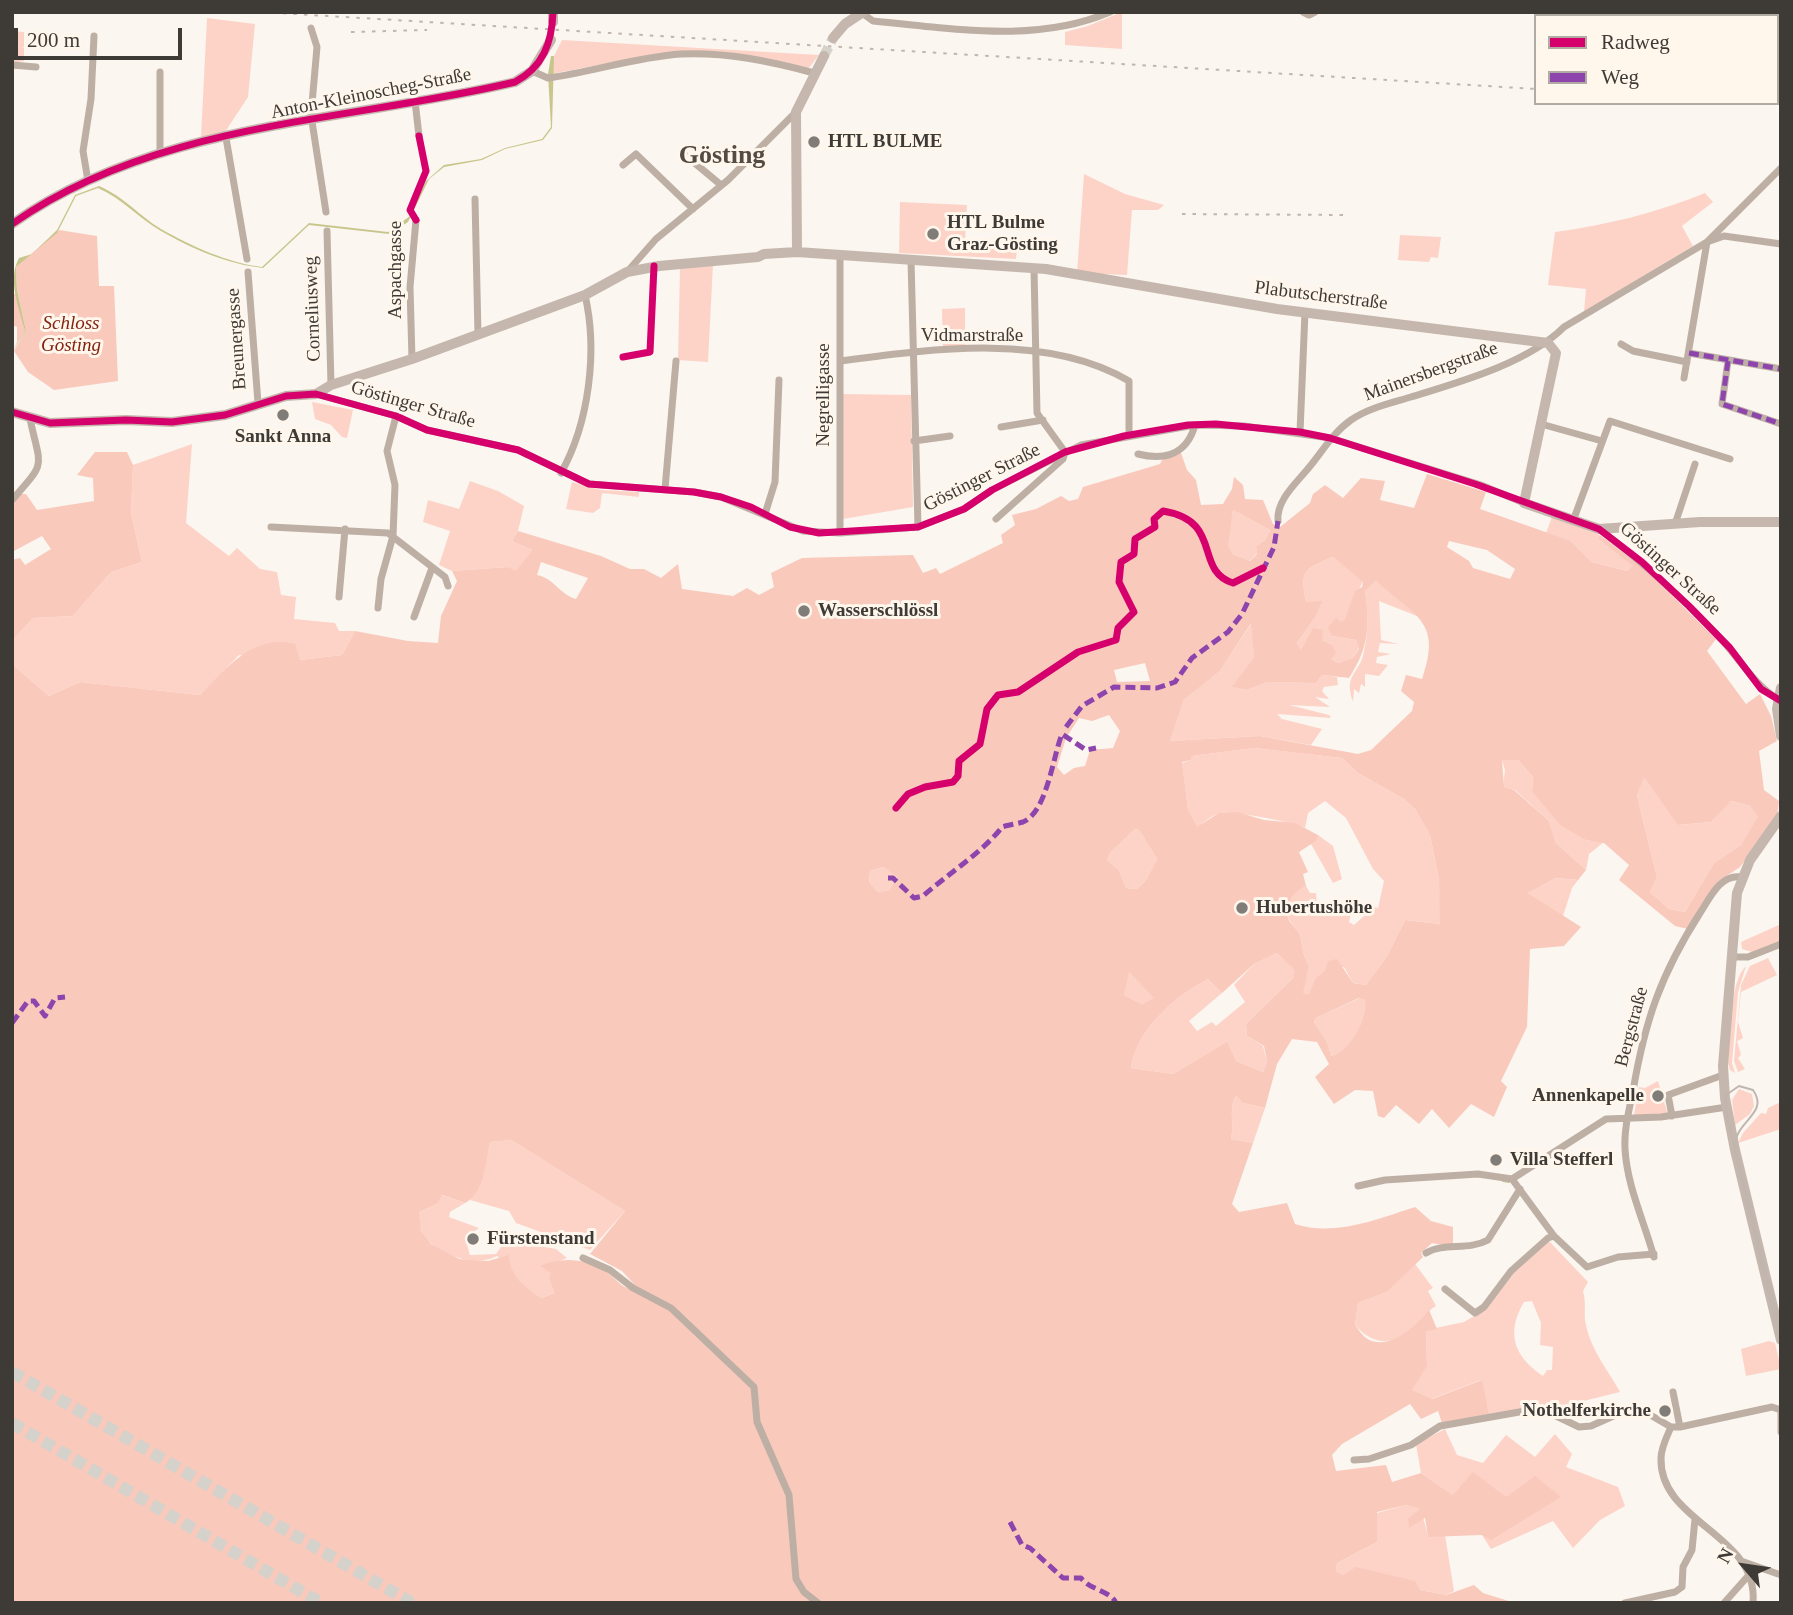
<!DOCTYPE html>
<meta charset="utf-8">
<style>
body{margin:0}
#map{position:relative;width:1793px;height:1615px;overflow:hidden;background:#fbf6f0;font-family:"Times New Roman",serif}
canvas{display:block}
.frame{position:absolute;inset:0;border:14px solid #3e3b37;pointer-events:none}
.legend{position:absolute;left:1534px;top:14px;width:245px;height:91px;box-sizing:border-box;background:#fff6ec;border:2px solid #b2aba4;margin:0;padding:9px 12px;list-style:none;font-size:21px;color:#3e3b37}
.legend li{display:flex;align-items:center;gap:14px;height:35px}
.legend b{width:35px;border:2px solid #b2aba4}
.north{position:absolute;left:1709px;top:1531px;width:70px;height:70px;-webkit-text-stroke:5px #fff6ec;paint-order:stroke;rotate:299deg;font-size:19px;font-weight:700;line-height:28px;text-align:center;color:#3e3b37}
.north::after{content:'';display:block;margin:auto;width:24px;height:32px;background:#3e3b37;clip-path:polygon(50% 0,100% 100%,50% 72%,0 100%)}
.scale{position:absolute;left:14px;top:28px;width:168px;height:32px;box-sizing:border-box;border:4px solid #3e3b37;border-top:0;padding-left:9px;font-size:21px;line-height:24px;white-space:nowrap;color:#3e3b37;-webkit-text-stroke:5px #fff6ec;paint-order:stroke}
</style>
<div id="map">
<canvas width="1793" height="1615"></canvas>
<div class="frame"></div>
<ul class="legend">
<li><b style="height:9px;background:#d6006c"></b>Radweg</li>
<li><b style="height:9px;background:#8e44ad"></b>Weg</li>
</ul>
<div class="north">N</div>
<div class="scale">200 m</div>
</div>
<script>
const ctx = document.querySelector('canvas').getContext('2d');
ctx.lineJoin = 'round';
function paint(path, color) { ctx.fillStyle = color; ctx.fill(path, 'evenodd'); }
function stroke(path, color, width, dash) { ctx.strokeStyle = color; ctx.lineWidth = width; ctx.lineCap = dash ? 'butt' : 'round'; ctx.setLineDash(dash || []); ctx.stroke(path); }
function label(font, color, halo, rows, align = 'center') {
  ctx.font = font + ' "Times New Roman",serif'; ctx.lineWidth = 6; ctx.setLineDash([]); ctx.textBaseline = 'middle'; ctx.strokeStyle = halo; ctx.fillStyle = color; for (const [text, x, y, turn = 0] of rows) {
    ctx.save(); ctx.translate(x, y); ctx.rotate((+turn || 0) * Math.PI / 180); ctx.textAlign = isNaN(turn) ? turn : align; if (halo) ctx.strokeText(text, 0, 0); ctx.fillText(text, 0, 0); ctx.restore();
  }
}
const green = new Path2D(`
 M1122 12V49L1065 45V32L1088 26Z
 M207 18 255 24 248 97 225 132 201 137Z
 M12 31 24 32V61L12 63Z
 M562 40 819 55 808 69 715 52 619 61 551 74 554 56Z
 M1084 174 1125 194 1164 205 1158 210H1132L1127 275 1077 273Z
 M1705 193 1713 202 1682 226 1693 246 1584 312 1586 289 1548 285 1555 232C1607 225 1656 213 1705 193Z
 M900 202 967 205 965 242 1017 247 1016 259 899 253Z
 M1400 235 1441 237 1438 258 1431 257 1429 262 1398 260Z
 M713 264 708 362 678 360 680 269Z
 M965 308V347L943 348 942 309Z
 M842 394 911 395 913 507 843 519Z
 M312 402 353 410 347 438 342 437 331 425 315 419Z
 M192 444 186 523 229 556 237 548 260 569 277 572 281 595 296 597 294 619 335 623 339 631H355L342 655 300 660 239 655 200 695 80 682 49 696 12 664V641L33 618 73 616 111 572 142 562 131 513 133 465Z
 M470 481 498 491 524 506 518 531 512 541 532 550 516 572 508 567 452 571 439 565 450 531 423 522 428 500 459 509Z
 M572 482 601 490 639 492V497L602 493 600 508 593 513 566 509Z
 M1233 510 1270 530 1265 540 1256 546 1257 553 1250 561 1233 554 1227 546Z
 M1552 517 1600 535 1598 539 1634 566 1627 571 1592 562 1571 541 1546 533Z
 M1333 557 1363 581 1345 619 1332 636 1356 640 1359 648 1353 658 1338 663 1331 659 1313 629 1301 651 1297 643 1314 619 1313 604 1306 602C1300 571 1303 569 1333 557Z
 M1376 581 1422 618 1379 601 1381 640 1399 644 1380 643 1378 652 1391 654 1377 657 1376 663 1388 665 1379 676 1365 674V687L1361 684 1359 693 1354 689 1353 702C1343 673 1360 675 1364 651 1369 630 1368 612 1365 591Z
 M1252 622 1254 657 1233 687 1247 690 1268 682 1316 683 1322 675 1337 677 1338 685 1324 687 1322 691 1329 699 1315 697 1330 707 1289 705 1329 715 1331 718 1277 714 1282 719 1322 729 1311 745 1260 736 1170 741 1184 700 1220 671Z
 M1254 748 1342 758 1358 773 1404 799 1415 809 1430 835 1439 880 1441 924 1405 920 1387 956 1366 985 1353 983 1344 967C1314 974 1325 973 1309 994L1302 993 1309 966C1302 954 1303 948 1300 935 1298 930 1293 926 1290 921 1282 907 1293 892 1306 886L1310 893H1316L1317 907 1325 914 1334 916 1348 907 1352 909 1349 922 1354 925 1364 916 1366 905 1378 908 1384 881 1373 869 1346 818 1325 801 1308 813 1305 828C1294 822 1233 811 1221 813 1212 815 1204 822 1197 828L1188 809 1182 763 1191 760 1192 756Z
 M1502 760H1518L1533 777 1532 791 1586 840 1604 842 1589 854 1586 870 1556 843 1549 821 1515 790 1503 787 1505 770Z
 M1644 776 1679 825 1711 822 1730 801 1750 806 1759 818 1741 845 1714 863 1685 912 1669 909 1650 892 1657 877 1637 796Z
 M1135 829 1139 830 1157 859 1146 880 1137 889 1126 888 1119 870 1107 860 1110 853Z
 M1318 835 1333 846 1342 879 1333 883 1311 844Z
 M883 867 897 876 889 890 878 892 869 882 870 871Z
 M1556 878 1578 880 1572 888 1563 916 1528 893Z
 M1781 924V942L1752 952 1742 949 1741 942Z
 M1277 953 1296 970 1293 978 1246 1024 1247 1036 1263 1046 1267 1062 1263 1072 1236 1061 1226 1043 1173 1074 1131 1068C1136 1030 1175 996 1208 979L1222 993 1189 1021 1197 1031 1212 1022 1216 1026 1245 1002 1234 985 1254 964Z
 M1768 958 1777 975 1741 992 1738 1022 1743 1038 1737 1041 1741 1055 1738 1058 1745 1069 1738 1072 1734 1061 1741 985 1750 966Z
 M1746 966 1738 992 1732 1063 1735 1073 1730 1070 1728 1063C1731 1039 1729 981 1746 966Z
 M1128 971 1155 998 1142 1004 1124 995Z
 M1360 998 1365 1000C1367 1020 1351 1051 1331 1056L1327 1042 1314 1022 1316 1018Z
 M1658 1081 1668 1115H1634L1639 1087 1645 1088Z
 M1739 1089 1752 1094 1754 1106 1750 1114 1735 1125 1732 1100Z
 M1236 1096 1243 1103 1265 1108 1253 1143 1231 1139C1235 1124 1228 1110 1236 1096Z
 M1781 1102V1129L1738 1143 1743 1133 1761 1113 1766 1114 1768 1108Z
 M511 1140 625 1211 590 1250 516 1223 509 1211 470 1200 484 1172 490 1142Z
 M441 1195 465 1203 450 1212 449 1217 479 1228 465 1238 470 1255 496 1254 506 1240 556 1249 567 1258 559 1261 549 1278 554 1293 542 1298 519 1284 509 1266 497 1256C475 1268 436 1255 423 1234 419 1227 419 1219 419 1212L437 1204Z
 M1548 1240 1588 1282 1583 1291C1587 1305 1583 1314 1586 1325 1591 1350 1608 1370 1620 1392L1571 1404 1567 1419 1552 1411 1489 1414 1481 1380 1431 1399 1411 1390 1427 1366 1426 1330 1464 1322 1481 1312 1515 1268ZM1532 1301 1541 1323 1540 1345 1553 1347 1552 1370H1547L1543 1376C1513 1356 1506 1332 1524 1302Z
 M1415 1264 1433 1288 1428 1291 1436 1306C1426 1311 1425 1320 1417 1326 1394 1345 1374 1347 1355 1325L1358 1303 1387 1292Z
 M1769 1341 1775 1343 1781 1369 1746 1376 1741 1349Z
 M1445 1429 1457 1455 1483 1463 1506 1435 1535 1457 1555 1434 1572 1454 1566 1467 1618 1487 1625 1506 1600 1520 1573 1548 1553 1521 1491 1549 1482 1535 1506 1497 1453 1495 1421 1473 1416 1444Z
 M1406 1505 1421 1509 1428 1536 1445 1535 1454 1591 1446 1595 1420 1590 1414 1581 1343 1575 1336 1571 1337 1563 1377 1542V1513Z`);
const forest = new Path2D(`
 M59 230 97 236 99 286H114L118 381 54 390 28 372 14 351 26 331 17 290 16 267Z
 M16 293 25 331 14 349 17 342V327L12 325V296Z
 M95 452H127L133 465 131 513 142 562 111 572 73 616 33 618 12 641V560L20 558 25 565 51 549 42 536 12 552V497L15 494H26L37 510 94 501 93 478 77 475Z
 M1181 453 1187 470 1196 480 1201 505 1223 504 1232 489 1234 477 1243 485 1245 499 1263 500 1273 524 1280 527 1310 503 1313 494 1325 485 1343 498 1361 478 1385 481 1380 500 1414 508 1427 474 1486 492 1480 509 1571 541 1592 562 1627 571 1633 566 1598 539 1600 535 1644 568 1716 639 1707 651 1746 704 1760 694 1771 716 1777 741 1759 751 1764 790 1779 801 1777 816 1740 867 1719 881 1688 929 1675 926 1619 880 1629 865 1604 843 1586 840 1560 825 1532 791 1533 777 1518 760H1502L1504 787 1514 790 1549 821 1556 843 1586 870 1578 880 1556 878 1528 893 1581 927 1564 946 1530 949 1527 1027 1501 1081 1507 1087 1494 1117 1471 1104 1449 1128 1432 1109 1419 1124 1396 1105 1384 1118 1378 1116 1373 1091 1355 1090 1334 1104 1315 1077 1329 1064 1317 1042 1292 1039 1277 1064 1265 1108 1243 1103 1236 1096C1228 1109 1235 1124 1231 1139L1253 1143 1232 1204 1239 1212 1287 1203 1295 1224C1334 1237 1378 1219 1415 1207L1431 1221 1453 1227V1247L1432 1243 1421 1253 1423 1257 1387 1292 1358 1303 1355 1325C1358 1329 1362 1335 1366 1338 1387 1353 1418 1325 1429 1310L1437 1329 1426 1331 1427 1366 1412 1390 1432 1399 1482 1380 1489 1414 1442 1423 1438 1411 1421 1419 1410 1404 1342 1444 1332 1455 1336 1471 1386 1465 1392 1482 1421 1473 1453 1495 1473 1472 1506 1497 1535 1476 1561 1497 1491 1540 1482 1535 1428 1537 1425 1518 1409 1528 1408 1519 1420 1509 1406 1505 1377 1512V1542L1337 1563 1336 1571 1343 1575 1356 1567 1415 1581 1420 1590 1446 1595 1474 1585 1483 1593 1515 1603H12V664L49 696 80 682 200 695C226 668 254 633 295 644L300 660 342 655 355 631 408 641 438 643 441 616 457 581 452 571 508 567 516 571 532 550 512 541 518 531 601 556 630 569H644L661 578 678 564 682 589 733 596 747 588 759 595 774 587 771 573 802 558 913 555 923 573 936 568 940 574 1003 543 1001 535 1015 525 1012 515 1036 509 1061 496 1069 501 1078 499 1083 487 1160 464 1164 456ZM1233 510 1270 530 1265 540 1256 546 1257 554 1250 561 1233 554 1228 546ZM1449 541 1487 550 1515 569 1510 579 1473 568 1469 561 1447 547ZM1333 557 1363 582 1362 587 1355 591 1345 619 1341 622 1336 618 1328 627 1332 636 1356 640 1359 649 1353 658 1338 663 1331 659 1336 653 1332 645 1322 641 1323 630 1313 628 1301 650 1297 643 1314 619 1322 601 1306 602C1300 571 1303 569 1333 557ZM541 562 588 578 576 599C559 594 555 579 537 575ZM1376 581C1414 616 1443 620 1422 679L1406 675 1401 691 1414 702 1412 711 1371 750 1358 754 1260 736 1170 741 1184 700 1220 671 1251 623 1254 657 1232 687 1247 690 1268 682 1316 683 1322 675 1349 678C1369 647 1370 627 1365 591ZM1145 663 1150 681 1117 682 1114 670ZM1109 715 1120 731 1113 748 1090 750 1085 766 1074 768 1064 775 1057 767 1066 738 1079 718 1092 721ZM1254 748 1342 758 1358 773 1404 799 1415 809 1430 835 1439 880 1440 924 1405 920 1387 956 1366 985 1353 983 1337 959 1328 961 1325 971 1316 978 1309 994 1303 993 1309 966C1302 954 1303 948 1300 935 1298 930 1293 926 1290 922 1282 907 1293 892 1306 886L1303 874 1308 872 1299 852 1316 841 1318 835 1295 823 1264 820 1237 812 1219 813 1197 827 1188 809 1182 762 1191 760 1192 756ZM1644 777 1678 825 1711 822 1731 801 1750 806 1758 817 1741 845 1714 863 1685 912 1669 909 1650 892 1657 877 1637 796ZM1135 829 1139 830 1157 859 1146 880 1137 889 1126 888 1119 870 1107 860 1110 853ZM883 867 897 877 889 890 878 892 869 882 870 871ZM1277 953 1295 970 1293 978 1246 1024 1247 1036 1264 1046 1267 1062 1263 1072 1236 1061 1227 1042 1173 1074 1131 1068C1136 1030 1175 996 1208 979L1222 993 1254 964ZM1129 972 1154 998 1142 1004 1124 995ZM1359 998 1365 1000C1367 1019 1351 1051 1331 1056L1327 1042 1314 1022 1316 1018ZM511 1140 625 1211 590 1254 622 1271 634 1284 633 1290C621 1288 615 1277 605 1271 585 1258 561 1257 540 1266L551 1273 549 1278 554 1293 542 1298C524 1287 510 1277 509 1255L488 1261 459 1259 431 1244 421 1231 419 1212 437 1204 442 1195 465 1203C484 1193 486 1162 490 1142Z`);
const water = new Path2D(`
 M551 56H554L552 128 543 140 505 149 482 160 444 167 429 179 408 222 389 234 309 225 263 268C227 264 192 249 161 231 138 218 123 199 98 188L76 196 57 233 16 267 17 290 26 331 12 353 25 331C19 307 7 280 19 258L32 254 57 230 75 195 99 186C126 198 138 215 161 229 191 246 228 263 262 267L309 223 388 232 410 216 426 181 444 165 481 159 505 148 542 139 551 127 548 74Z`);
const stream = new Path2D(`
 M1503 1181 1509 1182`);
const secondaryTunnel = new Path2D(`
 M824 56 833 38`);
const highwayTunnel = new Path2D(`
 M12 1372 412 1603
 M12 1423 321 1603`);
const street = new Path2D(`
 M1303 12 1309 15 1315 12
 M862 13 873 21C952 28 1035 44 1110 12
 M311 28 317 47 311 115 326 212
 M12 65 36 67
 M532 71 548 78C592 72 636 57 681 54 726 52 770 61 814 73
 M415 101 419 136
 M226 138 247 259
 M160 154V72
 M685 155 721 185
 M623 165 636 154 693 209
 M88 181 83 151 91 99 94 36
 M475 199 478 335
 M327 231 331 385
 M911 260 918 527
 M248 272 258 403
 M627 272 656 239 728 180 796 112
 M1621 344 1633 351 1687 362
 M1689 353 1781 369
 M412 359 410 287 416 220
 M840 361C930 349 1047 332 1129 381V435
 M1728 361 1722 404 1781 424
 M1684 378 1707 242 1724 236 1781 244
 M316 394 396 416 427 430 518 450 589 484 694 492 721 497 803 531 840 533 918 527 964 509 992 490 1081 445 1195 425 1244 426 1330 438 1481 485 1524 503
 M1541 424 1602 441
 M1001 427 1043 420
 M1300 432 1305 312
 M914 441 950 436
 M1138 454C1165 461 1187 454 1195 425
 M561 473C589 423 598 351 585 295
 M665 489 676 361
 M12 500C47 460 41 470 30 419
 M765 514 775 482 779 380
 M996 519 1063 459 1065 452 1037 413 1034 268
 M1278 521C1276 502 1294 485 1306 471 1321 454 1332 433 1351 420 1368 408 1391 403 1411 397 1460 382 1528 363 1564 327L1707 242 1781 168
 M1573 521 1610 421 1730 459
 M1675 524 1695 464
 M271 527 388 533 445 577 448 586
 M1599 529C1643 562 1682 598 1720 638 1740 659 1754 685 1779 700
 M840 533V256
 M339 597 345 529
 M378 608 381 579 393 536 395 485 387 451 396 416
 M414 617 432 568
 M1733 957H1748L1781 944
 M1672 1116 1668 1095 1723 1075
 M1512 1179 1606 1119 1661 1117 1727 1107
 M1358 1186 1385 1180 1478 1174 1512 1179 1554 1236 1587 1267 1618 1257 1654 1254
 M1426 1253C1444 1242 1468 1251 1488 1240L1520 1189
 M1654 1257C1644 1221 1627 1186 1625 1149 1624 1129 1629 1110 1633 1091 1645 1020 1661 974 1700 913 1710 898 1720 874 1741 877
 M583 1258 610 1270 633 1288 671 1308 754 1387 757 1422 789 1495 796 1579 804 1592 818 1603
 M1445 1289 1475 1313 1484 1307 1511 1271 1548 1238 1554 1236
 M1673 1392 1680 1427
 M1781 1413V1432
 M1671 1427C1667 1436 1661 1448 1661 1458 1659 1523 1759 1534 1753 1603
 M1354 1460 1369 1459 1411 1445 1440 1426 1525 1411 1548 1412 1579 1427 1591 1426 1629 1409H1640L1671 1427H1680L1772 1407 1781 1410
 M1741 1561 1781 1575
 M1625 1603 1675 1592 1682 1587 1683 1567 1692 1550 1695 1519
 M1724 1603 1756 1567`);
const secondary = new Path2D(`
 M553 22V12
 M833 38 845 24 863 12
 M12 224C157 121 349 122 515 82L532 71 551 40
 M797 252 796 112 824 56
 M12 412 50 423 126 420 172 422 225 415 286 396 316 394 331 385 412 359 585 295 627 272 659 266 758 257 764 254 797 252 1046 269 1277 309 1548 343 1556 353 1524 503 1599 529 1700 522H1781
 M1781 688 1777 709 1781 736
 M1781 816 1750 860 1737 893 1723 1066 1725 1098 1735 1150 1781 1340`);
const tram = new Path2D(`
 M1781 1334 1735 1147C1734 1121 1770 1114 1753 1090L1739 1086 1726 1095V1112L1781 1348`);
const rail = new Path2D(`
 M262 12 1536 89
 M351 32 427 30
 M1777 86 1781 87
 M1777 97H1781
 M1182 214 1347 215`);
const quiet = new Path2D(`
 M1689 353 1781 369
 M1728 361 1722 404 1781 424
 M1066 727 1082 706 1114 687 1157 688 1175 682 1192 658 1228 632 1242 614 1274 547 1278 521
 M888 878H893L914 898 923 896C948 874 984 851 1002 827 1008 825 1016 824 1023 822 1047 812 1053 756 1062 734L1086 750 1096 748
 M12 1023 28 1001H34L45 1016 55 998 65 997
 M1010 1522 1022 1545 1030 1548 1063 1578H1081C1090 1590 1111 1591 1116 1603`);
const cycleway = new Path2D(`
 M416 220 410 210 426 171 419 136
 M12 224C157 121 349 122 515 82 543 67 552 43 553 12
 M623 357 650 352 654 266
 M12 412 50 423 126 420 172 422 225 415 286 396 316 394 396 416 427 430 518 450 589 484 694 492 721 497 751 507 790 527 819 533 918 527 964 509 992 490 1065 452 1124 436 1188 425 1216 424 1300 432 1330 438 1475 484 1599 529 1642 562 1689 606 1730 648 1761 689 1781 701
 M896 808 908 794 925 787 953 782 958 776 959 761 980 744 987 709 998 695 1018 692 1078 652 1116 640 1118 628 1134 612 1119 582 1121 562 1134 554 1135 539 1155 527 1154 519 1163 511C1224 521 1193 570 1233 583L1263 568`);
const markers = [
 [814,142,7,"#807c78"],
 [933,234,7,"#807c78"],
 [283,415,7,"#807c78"],
 [804,611,7,"#807c78"],
 [1242,908,7,"#807c78"],
 [1658,1096,7,"#807c78"],
 [1496,1160,7,"#807c78"],
 [473,1239,7,"#807c78"],
 [1665,1411,7,"#807c78"]
];
const streetNames = [
 ["Anton-Kleinoscheg-Straße",371,94,-11],
 ["Aspachgasse",396,270,-90],
 ["Plabutscherstraße",1321,296,7],
 ["Corneliusweg",313,309,-92],
 ["Vidmarstraße",972,336],
 ["Breunergasse",237,339,-94],
 ["Mainersbergstraße",1431,372,-20],
 ["Negrelligasse",824,395,-90],
 ["Göstinger Straße",413,405,16],
 ["Göstinger Straße",982,478,-27],
 ["Göstinger Straße",1670,569,42],
 ["Bergstraße",1632,1027,-75]
];
const poiNames = [
 ["HTL BULME",828,142],
 ["HTL Bulme",947,223],
 ["Graz-Gösting",947,245],
 ["Sankt Anna",283,437,"center"],
 ["Wasserschlössl",818,611],
 ["Hubertushöhe",1256,908],
 ["Annenkapelle",1644,1096,"right"],
 ["Villa Stefferl",1510,1160],
 ["Fürstenstand",487,1239],
 ["Nothelferkirche",1651,1411,"right"]
];
const parkNames = [
 ["Schloss",71,324],
 ["Gösting",71,346]
];
const districtNames = [
 ["Gösting",722,156]
];
paint(green, '#fdd3c8');
paint(forest, '#f9c9bc');
paint(water, '#c9c68d');
stroke(stream, '#c9c68d', 2);
stroke(secondaryTunnel, '#d5d1cb', 10, [10, 5]);
stroke(highwayTunnel, '#d5d1cb', 12, [12, 6]);
stroke(street, '#beafa4', 7);
stroke(secondary, '#c5b7ad', 10);
stroke(tram, '#c0b6af', 2);
stroke(rail, '#c0b6af', 2, [3.5, 7]);
stroke(quiet, '#8e44ad', 5, [10, 5]);
stroke(cycleway, '#d6006c', 7);
for (const [x, y, r, color] of markers) { const dot = new Path2D(); dot.arc(x, y, r, 0, 2 * Math.PI); ctx.fillStyle = color; ctx.fill(dot); stroke(dot, '#fff6ec', 2.5); }
label('19px', '#3e3b37', '#fff6ec', streetNames);
label('bold 19px', '#3e3b37', '#fff6ec', poiNames, 'left');
label('italic 19px', '#822310', '#fff6ec', parkNames);
label('bold 26px', '#534c44', '#fff6ec', districtNames);
</script>
